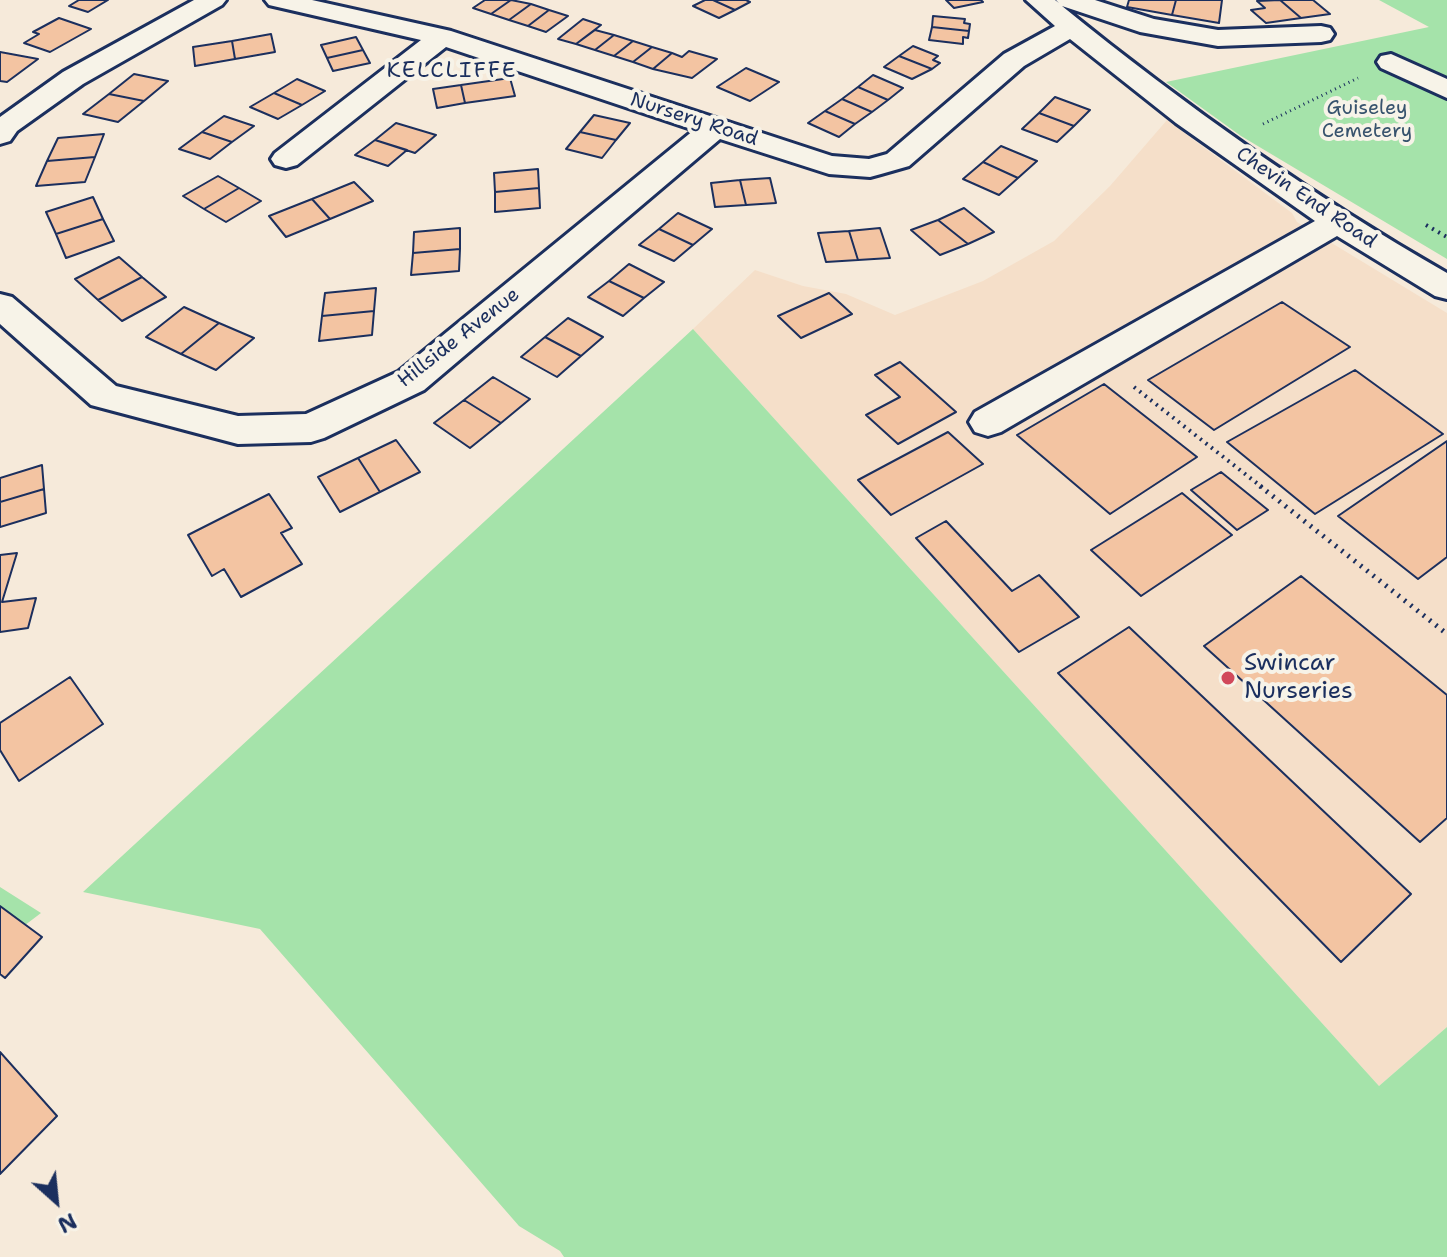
<!DOCTYPE html>
<style>
body{margin:0}
#map{position:relative;width:1447px;height:1257px;overflow:hidden;background:#f6eada;font-family:"Shantell Sans",sans-serif}
canvas{display:block}
.north{position:absolute;left:16px;top:1161px;width:80px;height:80px;-webkit-text-stroke:6px #f7f3e8;paint-order:stroke;rotate:153deg;font-size:22px;font-weight:700;line-height:32px;text-align:center;color:#1b2f5e}
.north::after{content:'';display:block;margin:auto;width:28px;height:36px;background:#1b2f5e;clip-path:polygon(50% 0,100% 100%,50% 72%,0 100%)}
</style>
<div id="map">
<canvas width="1447" height="1257"></canvas>
<div class="north">N</div>
</div>
<script>
const ctx = document.querySelector('canvas').getContext('2d');
ctx.lineJoin = 'round';
function paint(path, color) { ctx.fillStyle = color; ctx.fill(path, 'evenodd'); }
function stroke(path, color, width, dash) { ctx.strokeStyle = color; ctx.lineWidth = width; ctx.lineCap = dash ? 'butt' : 'round'; ctx.setLineDash(dash || []); ctx.stroke(path); }
function label(font, color, halo, rows, align = 'center') {
  ctx.font = font + ' "Shantell Sans",sans-serif'; ctx.lineWidth = 8; ctx.setLineDash([]); ctx.textBaseline = 'middle'; ctx.strokeStyle = halo; ctx.fillStyle = color; for (const [text, x, y, turn = 0] of rows) {
    ctx.save(); ctx.translate(x, y); ctx.rotate((+turn || 0) * Math.PI / 180); ctx.textAlign = isNaN(turn) ? turn : align; if (halo) ctx.strokeText(text, 0, 0); ctx.fillText(text, 0, 0); ctx.restore();
  }
}
const built = new Path2D(`
 M1167 120 1292 213 1297 222 1447 313V1027L1379 1086 693 329 755 270 803 286 846 294 895 315 983 281 1054 241 1110 186Z`);
const green = new Path2D(`
 M1379 0H1447V259L1241 136 1166 82 1429 27Z
 M693 329 1379 1086 1447 1027V1257H564L560 1251 519 1226 260 929 83 892Z
 M0 887 41 913 0 944Z`);
const building = new Path2D(`
 M79 0H108L88 12 69 6Z
 M485 0H511L491 14 473 8Z
 M511 0 531 4 509 20 491 14Z
 M705 0H713L735 10 719 18 693 6Z
 M713 0H746L750 2 735 10Z
 M946 0H981L983 2 954 8Z
 M1129 0H1176L1172 15 1127 7Z
 M1176 0H1222L1219 23 1172 15Z
 M1280 0H1313L1330 14 1301 18Z
 M1280 0 1301 18 1266 23 1251 10 1265 8 1257 1Z
 M531 4 549 10 528 26 509 20Z
 M549 10 568 16 546 32 528 26Z
 M933 16 965 19 964 23 970 24 969 31 932 27Z
 M59 18 91 29 50 52 24 43 39 34 33 32Z
 M583 19 601 25 576 44 558 39Z
 M932 27 969 31 968 38 963 37V44L929 40Z
 M595 30 614 35 595 50 576 44Z
 M271 34 275 52 235 59 232 41Z
 M614 35 633 41 614 56 595 50Z
 M356 37 363 50 327 58 321 45Z
 M232 41 235 59 195 66 193 47Z
 M633 41 652 47 633 62 614 56Z
 M913 46 938 56 933 60 940 63 932 69 899 56Z
 M652 47 672 53 653 69 633 62Z
 M363 50 370 63 333 71 327 58Z
 M689 51 717 59 692 78 653 69 672 53 682 57Z
 M0 52 38 59 7 82 0 81Z
 M899 56 932 69 912 79 884 67Z
 M746 68 779 82 750 101 717 87Z
 M134 74 168 81 144 101 109 94Z
 M873 75 903 88 888 100 858 87Z
 M510 78 515 96 465 103 461 85Z
 M297 79 325 91 302 105 274 93Z
 M461 85 465 103 437 108 433 89Z
 M858 87 888 100 872 112 842 99Z
 M274 93 302 105 278 119 250 107Z
 M109 94 144 101 118 122 83 114Z
 M1055 97 1090 110 1074 126 1039 113Z
 M842 99 872 112 855 124 825 111Z
 M825 111 855 124 839 137 808 123Z
 M1039 113 1074 126 1057 142 1022 129Z
 M594 115 630 123 616 140 580 132Z
 M224 116 254 126 232 142 202 132Z
 M396 123 436 135 415 153 375 140Z
 M202 132 232 142 210 159 179 149Z
 M580 132 616 140 602 158 566 149Z
 M104 134 95 157 47 161 58 138Z
 M375 140 407 150 388 166 355 155Z
 M1001 146 1037 161 1018 178 983 162Z
 M95 157 85 182 36 186 47 161Z
 M983 162 1018 178 999 195 963 179Z
 M538 169 539 188 495 192 494 173Z
 M218 176 239 188 204 209 183 196Z
 M770 178 776 203 746 205 740 180Z
 M740 180 746 205 715 207 711 183Z
 M354 182 373 201 330 219 312 199Z
 M239 188 261 201 226 222 204 209Z
 M539 188 540 208 495 212V192Z
 M93 197 103 219 56 234 46 212Z
 M312 199 330 219 286 237 269 216Z
 M964 208 994 232 968 244 938 220Z
 M678 213 712 229 693 245 659 229Z
 M103 219 114 241 66 258 56 234Z
 M938 220 968 244 940 255 911 230Z
 M460 228V249L413 253 414 232Z
 M880 228 890 258 858 260 849 231Z
 M659 229 693 245 674 261 639 245Z
 M849 231 858 260 826 262 818 233Z
 M460 249 459 271 411 275 413 253Z
 M119 257 142 277 98 300 75 279Z
 M629 264 664 282 644 298 609 281Z
 M142 277 166 297 122 321 98 300Z
 M609 281 644 298 623 316 588 297Z
 M376 288 374 311 322 316 325 293Z
 M829 293 852 314 801 338 778 316Z
 M1282 302 1350 347 1214 430 1148 380Z
 M184 307 219 323 181 354 146 337Z
 M374 311 372 335 319 341 322 316Z
 M568 318 603 337 581 356 545 337Z
 M219 323 254 338 216 370 181 354Z
 M545 337 581 356 557 377 521 357Z
 M900 362 956 412 898 444 866 415 900 397 875 375Z
 M1355 370 1443 434 1315 514 1227 442Z
 M493 377 530 399 501 423 464 400Z
 M1104 384 1197 457 1110 514 1017 435Z
 M464 400 501 423 470 448 434 423Z
 M948 432 983 464 891 515 858 480Z
 M396 440 420 472 380 492 358 458Z
 M1447 441V557L1418 579 1338 516Z
 M358 458 380 492 340 512 318 477Z
 M42 465 44 489 0 502V478Z
 M1221 472 1268 510 1237 530 1191 490Z
 M44 489 46 513 0 527V502Z
 M1182 493 1232 535 1141 596 1091 550Z
 M269 494 292 528 281 533 302 564 241 597 224 569 212 576 188 535Z
 M946 521 1012 591 1039 575 1079 617 1019 652 916 538Z
 M17 553 2 602 36 598 28 628 0 632V555Z
 M1301 576 1447 695V818L1420 842 1204 646Z
 M1129 627 1411 894 1341 962 1058 673Z
 M70 677 103 724 19 781 0 750V723Z
 M0 906 42 937 5 978 0 974Z
 M0 1052 57 1116 0 1174Z`);
const pathFar2 = new Path2D(`
 M1263 124 1358 78`);
const pathFar1 = new Path2D(`
 M1426 225 1447 237
 M1134 387 1263 488`);
const path = new Path2D(`
 M1260 486 1447 634`);
const minor = new Path2D(`
 M194 0H226L222 5 83 84 17 131 10 141 0 144V117L63 72Z
 M265 0H312L451 31 832 156 869 159 887 154 1004 54 1055 26 1026 0H1055L1059 3 1056 0H1095L1154 19 1218 30 1321 26 1330 28 1334 34 1330 40 1321 42 1218 46 1140 32 1062 6C1184 105 1311 195 1447 273V299L1435 296 1337 236 1001 432 988 436 975 432 969 422 975 412 1315 221 1176 123 1070 39 1024 66 909 166 881 174 870 177 829 174 720 139 424 390 324 438 311 442 238 444 91 405 0 324V294L12 297 116 386 238 416 306 414 398 372 694 130 446 47 297 165 286 168 275 165 271 159 275 153 421 40 269 5Z
 M1391 54 1447 79V98L1381 68 1377 62 1381 56Z`);
const markers = [
 [1228,678,8,"#d1495b"]
];
const farParknames = [
 ["Guiseley",1367,109],
 ["Cemetery",1367,132]
];
const farStreetnames = [
 ["Nursery Road",694,120,18],
 ["Chevin End Road",1306,198,34],
 ["Hillside Avenue",459,338,-38]
];
const farNeighbourhoodnames = [
 ["KELCLIFFE",452,71]
];
const poiNames = [
 ["Swincar",1244,664],
 ["Nurseries",1244,692]
];
paint(built, '#f5dfc9');
paint(green, '#a5e3aa');
paint(building, '#f3c4a2');
stroke(building, '#1b2f5e', 2);
stroke(minor, '#1b2f5e', 6);
stroke(pathFar2, '#1b2f5e', 3, [1, 4]);
stroke(pathFar1, '#1b2f5e', 4, [2, 5]);
stroke(path, '#1b2f5e', 5, [2, 6]);
paint(minor, '#f7f3e8');
for (const [x, y, r, color] of markers) { const dot = new Path2D(); dot.arc(x, y, r, 0, 2 * Math.PI); ctx.fillStyle = color; ctx.fill(dot); stroke(dot, '#f7f3e8', 3); }
label('20px', '#37536d', '#f7f3e8', farParknames);
label('20px', '#1b2f5e', '#f7f3e8', farStreetnames);
ctx.letterSpacing = '2px';
label('22px', '#1b2f5e', '#f7f3e8', farNeighbourhoodnames);
ctx.letterSpacing = '0px';
label('24px', '#1b2f5e', '#f7f3e8', poiNames, 'left');
</script>
